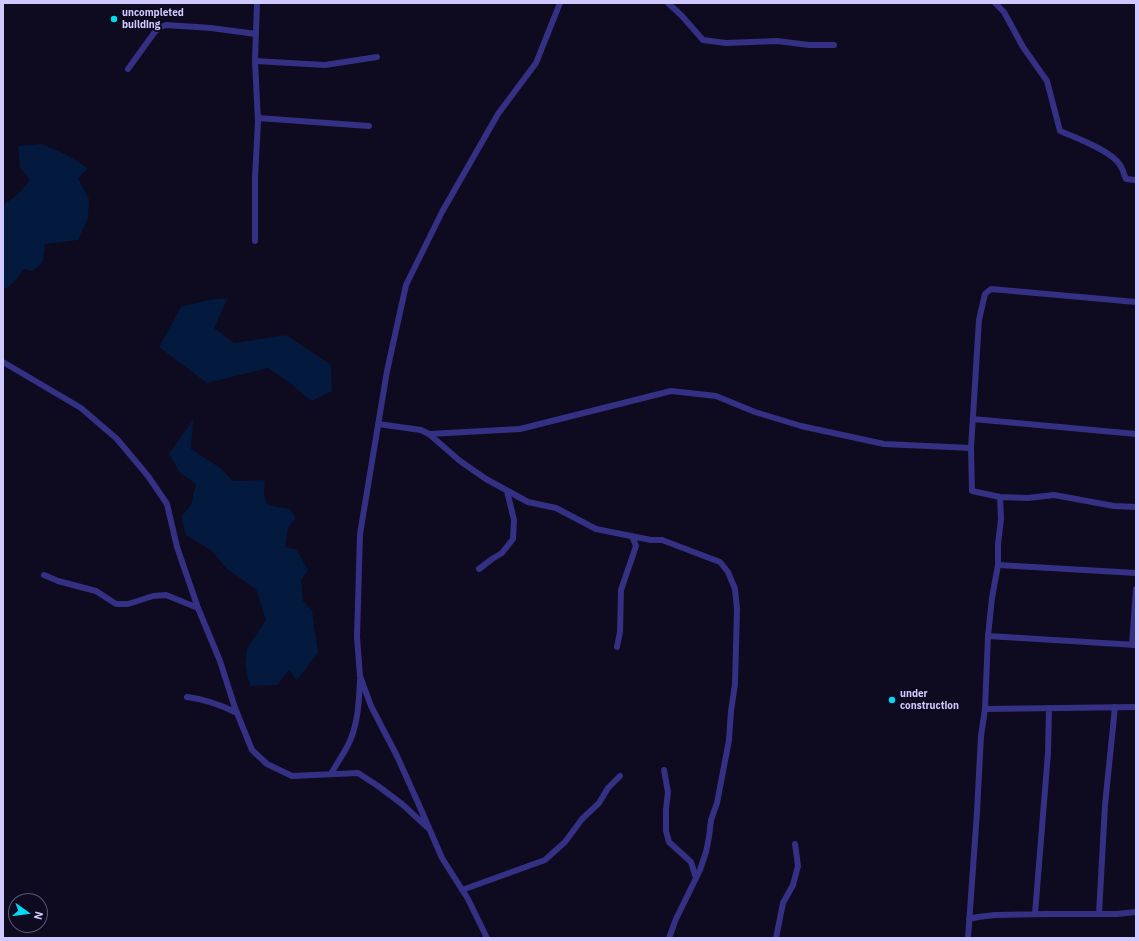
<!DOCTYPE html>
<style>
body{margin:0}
#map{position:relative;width:1139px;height:941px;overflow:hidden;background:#0e0a1f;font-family:"IBM Plex Sans",sans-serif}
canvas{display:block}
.frame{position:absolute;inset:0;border:4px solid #cfc9ff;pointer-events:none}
.north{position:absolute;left:8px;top:893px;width:40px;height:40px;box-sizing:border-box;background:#0e0a1f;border:1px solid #5b5679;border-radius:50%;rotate:104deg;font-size:11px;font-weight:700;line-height:16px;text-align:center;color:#cfc9ff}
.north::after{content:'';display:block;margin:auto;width:14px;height:18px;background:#00daf4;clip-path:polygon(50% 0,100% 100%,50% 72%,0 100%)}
</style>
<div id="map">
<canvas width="1139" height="941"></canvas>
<div class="frame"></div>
<div class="north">N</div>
</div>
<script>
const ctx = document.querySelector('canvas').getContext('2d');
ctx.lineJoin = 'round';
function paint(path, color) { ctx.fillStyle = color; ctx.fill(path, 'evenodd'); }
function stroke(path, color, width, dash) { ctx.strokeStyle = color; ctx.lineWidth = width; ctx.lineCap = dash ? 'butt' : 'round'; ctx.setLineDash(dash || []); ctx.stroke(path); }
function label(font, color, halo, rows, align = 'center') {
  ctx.font = font + ' "IBM Plex Sans",sans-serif'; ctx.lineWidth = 4; ctx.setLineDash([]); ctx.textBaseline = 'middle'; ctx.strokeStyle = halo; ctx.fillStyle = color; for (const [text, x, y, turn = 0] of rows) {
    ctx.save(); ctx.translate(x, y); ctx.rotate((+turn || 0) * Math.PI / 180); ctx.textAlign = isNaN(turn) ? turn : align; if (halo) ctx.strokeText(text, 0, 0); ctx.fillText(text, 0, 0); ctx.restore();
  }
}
const water = new Path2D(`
 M41 144C59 151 73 157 88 169L78 178 89 199 88 218 78 240 45 244 43 262 33 271 24 269 14 282 7 288H3V205L17 195 30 180 20 168 18 146Z
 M228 298 214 328 234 343 286 335 331 365 332 391 311 401 290 383 268 368 207 383 159 347 181 307 208 300Z
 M193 420 191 449 219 467 233 481 265 480 264 492 266 503 277 507 290 509 296 518 288 528 285 547 296 549 308 570 301 580 303 601 312 610 318 653 297 680 289 670 277 685 250 686 245 664 247 648 266 620 256 589 227 569 211 550 186 535 181 517 191 505 196 484 180 473 169 454Z`);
const minor = new Path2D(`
 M668 3 682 16 703 40 726 43 777 41 809 45H834
 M995 3 1004 12 1023 47 1047 81 1060 131C1075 137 1112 151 1120 165 1123 169 1124 175 1126 179L1136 180
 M255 61 325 65 377 57
 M128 69 154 33 160 27 166 25 211 28 256 34
 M258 118 369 126
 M255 241V178L258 121 255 61 257 3
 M3 362 81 408 117 439 148 476 167 504 177 547 198 608 220 661 235 708 252 750 267 764 292 776 358 773 378 786 402 804 427 827
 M973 419 1136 434
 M378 424 421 430 429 434 460 461 486 479 528 502 556 508 596 529 651 540H662L720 562 728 572 735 589 737 609 735 684 731 711 729 740 717 803 711 820 709 837 706 852 700 870 676 919 669 938
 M429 434 520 429 671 391 716 396 755 412 801 426 884 444 971 448 972 491 1000 497 1001 519 998 544V565L992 598 988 636 985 709 981 736 977 812 968 938
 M971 448 979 320 985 294 991 289 1136 302
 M1000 497 1028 498 1054 495 1114 506 1136 507
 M998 565 1136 573
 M479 569 492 559 502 553 513 539 514 520 507 491
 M44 575 58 581 96 591 116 604H128L153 596 166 595 198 608
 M988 636 1136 645
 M1132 645 1136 589
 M617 647 620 632 621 590 636 546 632 536
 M187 697C205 699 221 705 237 713
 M985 709 1136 707
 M664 770 668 792 666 809V831L669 842 691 862 696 878
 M331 774C336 765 342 756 347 747 358 727 359 702 360 680
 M462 890 545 860 565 842 582 819 599 803 608 788 620 776
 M1035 914 1048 753 1049 708
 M1099 914 1105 805 1115 707
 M969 919 978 917 995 915 1046 914H1117L1136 912
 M487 938 468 899 442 858 419 805 397 756 371 706 360 676 357 637 360 534 387 371 406 285 442 212 498 114 536 63 560 3
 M776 938 783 903 793 885 798 866 795 844`);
const markers = [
 [114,19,4,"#00daf4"],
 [892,700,4,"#00daf4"]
];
const poiNames = [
 ["uncompleted",122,13],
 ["building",122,25],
 ["under",900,694],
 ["construction",900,706]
];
paint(water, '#04193e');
stroke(minor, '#343083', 6);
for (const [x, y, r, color] of markers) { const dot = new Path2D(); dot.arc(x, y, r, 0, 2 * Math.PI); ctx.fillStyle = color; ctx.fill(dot); stroke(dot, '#0e0a1f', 1.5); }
label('bold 10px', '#cfc9ff', '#0e0a1f', poiNames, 'left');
</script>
